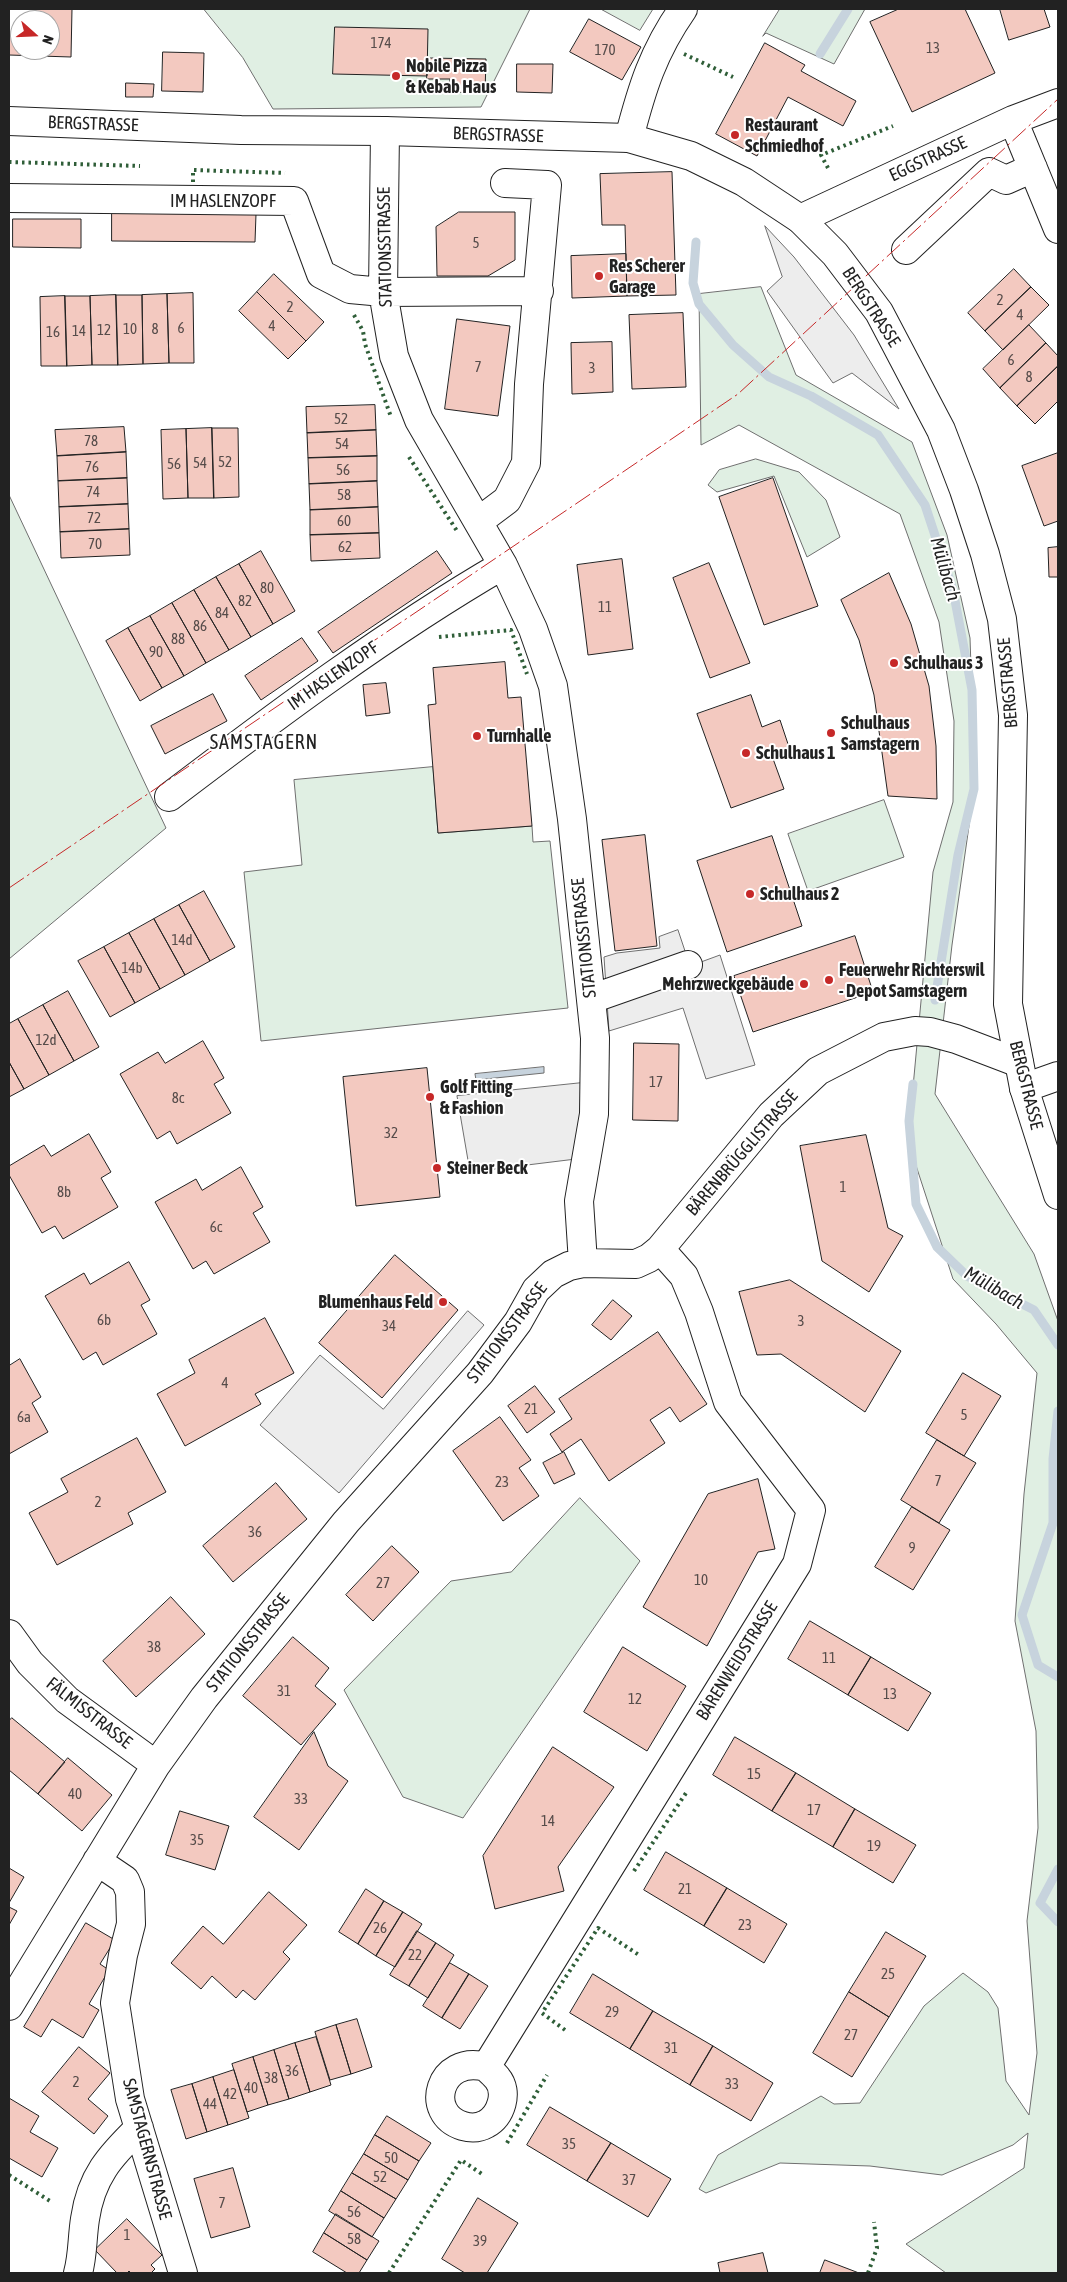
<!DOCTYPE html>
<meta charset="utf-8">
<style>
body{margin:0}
#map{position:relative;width:1067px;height:2282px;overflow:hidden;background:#fff;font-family:"Asap Condensed",sans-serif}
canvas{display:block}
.frame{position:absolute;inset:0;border:10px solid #222;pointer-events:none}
.north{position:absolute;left:10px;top:10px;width:50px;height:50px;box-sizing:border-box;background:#fff;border:1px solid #a7a7a7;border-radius:50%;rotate:110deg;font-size:14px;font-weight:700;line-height:20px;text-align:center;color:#222}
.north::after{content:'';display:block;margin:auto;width:18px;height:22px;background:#c62828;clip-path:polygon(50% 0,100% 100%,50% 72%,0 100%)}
</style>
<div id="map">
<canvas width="1067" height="2282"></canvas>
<div class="frame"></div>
<div class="north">N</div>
</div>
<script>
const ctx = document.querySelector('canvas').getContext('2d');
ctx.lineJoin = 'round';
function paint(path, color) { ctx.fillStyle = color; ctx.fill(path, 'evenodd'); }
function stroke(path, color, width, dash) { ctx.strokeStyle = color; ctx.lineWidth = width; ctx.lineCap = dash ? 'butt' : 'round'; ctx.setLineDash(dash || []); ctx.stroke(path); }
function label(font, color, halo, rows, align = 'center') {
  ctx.font = font + ' "Asap Condensed",sans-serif'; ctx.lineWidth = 4; ctx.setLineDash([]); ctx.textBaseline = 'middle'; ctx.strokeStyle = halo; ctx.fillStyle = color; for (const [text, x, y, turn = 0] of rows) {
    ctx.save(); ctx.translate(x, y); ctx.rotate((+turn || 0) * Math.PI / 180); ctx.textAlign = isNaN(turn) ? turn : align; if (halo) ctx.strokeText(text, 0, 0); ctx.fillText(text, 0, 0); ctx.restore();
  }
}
const green = new Path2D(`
 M204 9H530L481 107 273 109 243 58Z
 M601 9H653L640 30Z
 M780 9H865L834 64 766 33 763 36Z
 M761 287 796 375 912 442 947 535 970 638 975 784 952 945 935 1094 1034 1254 1058 1321V2273H946L906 2244 1024 2168 1028 2133 1013 2145 942 2175 870 2166 780 2163 706 2193 699 2189 718 2155 821 2096 834 2104 860 2103 924 2006 963 1973 988 1992 998 2008 1006 2081 1029 2115 1037 2053 1027 1921 1038 1828 1036 1731 1015 1621 1024 1494 1037 1373 996 1324 953 1279 908 1141 933 872 953 802 954 721 939 622 900 514 739 425 701 445 699 294Z
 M756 459 799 472 826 500 840 537 807 557 774 476 717 492 708 485 719 470Z
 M9 495 166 828 9 959Z
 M433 767 438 833 532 826 533 842 550 841 568 1008 261 1041 244 872 302 865 294 780Z
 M884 800 904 857 808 891 788 834Z
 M580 1498 640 1561 463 1818 403 1797 344 1690 451 1581 511 1572Z`);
const parking = new Path2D(`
 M765 226 794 257 854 335 899 409 852 373 833 383 767 291 782 277Z
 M678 930 690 966 720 955 755 1065 706 1079 683 1008 609 1031 604 957 617 953 660 948 659 937Z
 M582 1083 586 1115 576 1159 470 1172 457 1096Z
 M468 1311 484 1325 339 1493 260 1425 320 1355 383 1409Z`);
const water = new Path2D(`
 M544 1067V1073L476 1080 475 1074Z`);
const stream = new Path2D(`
 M820 54 848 9
 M696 242 693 283 699 304 733 345 769 377 811 396 878 435 925 505 953 590 972 690 974 789 958 855 935 1000
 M913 1084 909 1121 916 1204 937 1247 967 1276 1034 1310 1058 1345
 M1058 1411 1053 1459V1523L1022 1615 1038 1665 1058 1677
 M1058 1869 1040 1903 1058 1922`);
const building = new Path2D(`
 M36 9H72L71 57 9 55V36H20V50H50V20H22V17H36Z
 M899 9H965L995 73 912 112 870 22Z
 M1000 9H1044L1050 27 1009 40Z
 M589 19 641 47 622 80 570 52Z
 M335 27 428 29 427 76 333 74Z
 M765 43 805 65 801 71 856 101 843 126 788 97 757 156 716 134Z
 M163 52 204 53 203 92 162 91Z
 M428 58 486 59 485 93 449 92 450 79H427Z
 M517 64H553L552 93 517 92Z
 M126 83 154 84 153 97H126Z
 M672 172 676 295 627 296 625 225H602L600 174Z
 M459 212H515V260L488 276H437L436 227Z
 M112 213 256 214 255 242 112 241Z
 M13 219H81V248L13 247Z
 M626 254 627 296 572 298 571 256Z
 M1014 269 1031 287 985 331 968 313Z
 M274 274 324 322 306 341 257 292Z
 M1031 287 1049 305 1003 350 985 331Z
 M257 292 306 341 288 359 239 311Z
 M193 293 194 363H169L167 294Z
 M167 294 169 363 143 364 142 295Z
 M116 295H142L143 364 118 365Z
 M116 295 118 365H92L90 296Z
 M65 296H90L92 365 67 366Z
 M65 296 67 366H41L40 297Z
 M683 313 686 387 632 389 629 315Z
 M457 319 510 326 498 416 445 409Z
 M1029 325 1046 343 1000 388 983 369Z
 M612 342 613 392 572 394 571 343Z
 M1046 343 1058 356V366L1017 406 1000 388Z
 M1058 366V401L1035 424 1017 406Z
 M375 405 376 430 307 433 306 407Z
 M124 427 126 452 57 456 55 430Z
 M212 428H238L239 497 214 498Z
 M212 428 214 498H188L186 429Z
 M186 429 188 498 163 499 161 430Z
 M376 430 377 456 308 458 307 433Z
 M126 452 127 478 58 481 57 456Z
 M1058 453V521L1044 526 1022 466Z
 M377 456V481L309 484 308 458Z
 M127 478 128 504 59 507 58 481Z
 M773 478 818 606 764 625 719 497Z
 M377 481 378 507 310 510 309 484Z
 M128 504 129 529 60 532 59 507Z
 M378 507 379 533 310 535V510Z
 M129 529 130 555 61 558 60 532Z
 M379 533 380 558 311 561 310 535Z
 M1058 547V577H1049L1048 548Z
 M261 551 295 611 273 624 239 564Z
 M437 551 452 573 333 653 318 632Z
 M622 559 633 649 588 655 577 565Z
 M709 563 750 663 710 678 673 578Z
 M239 564 273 624 251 637 216 577Z
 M889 573 911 624 929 686 936 746 937 799 888 796 874 695 859 640 841 600Z
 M216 577 251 637 229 650 194 590Z
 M194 590 229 650 206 663 172 603Z
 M172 603 206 663 184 676 150 616Z
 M150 616 184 676 162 688 128 628Z
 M128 628 162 688 140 701 106 641Z
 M302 638 318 661 261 700 245 676Z
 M505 662 508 698 521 697 532 826 438 833 428 705 436 704 433 668Z
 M386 683 390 713 366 716 363 685Z
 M213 694 227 721 165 754 151 726Z
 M751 695 762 727 780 720 790 750 772 756 784 789 731 808 697 714Z
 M645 835 657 946 615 951 602 840Z
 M772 836 802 926 727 952 697 861Z
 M204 891 235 947 210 961 179 905Z
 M179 905 210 961 185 975 154 919Z
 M154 919 185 975 160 989 129 933Z
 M129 933 160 989 135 1003 104 947Z
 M855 936 873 992 753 1032 734 976Z
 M104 947 135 1003 110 1017 78 961Z
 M68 991 99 1047 74 1061 43 1005Z
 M43 1005 74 1061 49 1075 18 1019Z
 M18 1019 49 1075 24 1089 9 1062V1024Z
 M203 1041 224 1078 214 1084 231 1113 177 1144 170 1131 157 1139 120 1074 158 1052 165 1063Z
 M634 1043 679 1044 678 1121 633 1120Z
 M9 1062 24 1089 9 1097Z
 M427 1068 440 1197 356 1206 343 1077Z
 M89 1134 111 1172 101 1178 118 1207 63 1239 55 1226 42 1233 9 1175V1166L44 1145 51 1156Z
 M866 1135 888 1228 903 1236 869 1292 822 1261 800 1146Z
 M241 1167 263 1207 253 1213 270 1242 214 1274 206 1261 193 1269 155 1202 196 1179 202 1190Z
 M395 1255 458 1310 382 1398 319 1343Z
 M129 1262 150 1300 141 1305 157 1334 103 1365 96 1352 83 1360 45 1296 84 1273 90 1284Z
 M790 1280 901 1351 865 1412 781 1354 757 1355 739 1292Z
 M613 1300 632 1316 611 1340 592 1325Z
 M265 1318 294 1373 255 1394 261 1404 185 1446 157 1394 195 1373 189 1360Z
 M658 1332 707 1404 680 1422 670 1407 650 1420 665 1443 609 1481 581 1439 562 1452 550 1434 572 1419 559 1399Z
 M20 1359 41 1397 32 1403 48 1432 9 1454V1366Z
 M963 1373 1001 1396 964 1456 926 1433Z
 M535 1386 555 1412 527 1433 508 1406Z
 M500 1417 531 1460 519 1468 539 1496 503 1521 453 1451Z
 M137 1438 166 1492 128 1513 133 1524 57 1565 29 1513 68 1492 61 1479Z
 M937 1440 976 1463 939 1523 901 1500Z
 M564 1452 575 1474 554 1484 543 1463Z
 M758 1479 775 1549 758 1552 707 1646 643 1607 708 1494Z
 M276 1483 307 1519 233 1582 203 1546Z
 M912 1507 950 1530 913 1590 875 1567Z
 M392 1546 419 1572 373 1621 346 1595Z
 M171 1597 205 1634 136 1697 103 1661Z
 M810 1621 871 1657 848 1695 788 1659Z
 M293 1637 329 1668 315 1686 336 1704 301 1745 243 1696Z
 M623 1647 686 1686 647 1751 584 1712Z
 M871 1657 931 1693 908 1731 848 1695Z
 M12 1718 65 1762 38 1794 9 1770V1721Z
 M314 1732 328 1766 348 1781 299 1850 254 1817Z
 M735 1737 796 1773 772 1811 713 1775Z
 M553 1747 614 1787 558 1867 564 1891 495 1909 483 1856Z
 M68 1758 112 1795 82 1831 38 1794Z
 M796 1773 855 1809 833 1847 772 1811Z
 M855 1809 916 1845 893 1883 833 1847Z
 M180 1811 229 1826 215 1870 166 1855Z
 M666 1852 727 1888 704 1926 644 1890Z
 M9 1868 24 1877 9 1903Z
 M727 1888 787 1924 764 1963 704 1926Z
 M366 1889 384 1901 358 1944 339 1932Z
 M269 1892 307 1925 283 1952 290 1959 255 2000 243 1990 236 1998 212 1976 201 1989 171 1963 203 1926 223 1944Z
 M384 1901 403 1912 376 1956 358 1944Z
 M9 1907 17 1911 9 1925Z
 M403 1912 422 1924 395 1967 376 1956Z
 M86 1923 115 1940 100 1964 109 1970 89 2004 99 2010 83 2038 52 2019 41 2037 24 2027Z
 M417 1931 436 1943 409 1986 390 1975Z
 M886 1932 926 1956 889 2017 849 1992Z
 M436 1943 454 1955 428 1998 409 1986Z
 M450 1963 469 1974 442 2018 423 2006Z
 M469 1974 488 1986 460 2029 442 2018Z
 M593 1974 653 2011 630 2049 570 2013Z
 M849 1992 889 2017 852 2077 813 2053Z
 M653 2011 713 2046 690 2085 630 2049Z
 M357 2019 372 2067 351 2074 336 2025Z
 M336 2025 351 2074 330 2080 315 2032Z
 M316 2037 331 2085 310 2092 295 2043Z
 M295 2043 310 2092 289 2099 274 2050Z
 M713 2046 773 2083 751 2121 690 2085Z
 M79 2047 110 2073 88 2099 108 2116 94 2134 42 2092Z
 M274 2050 289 2099 268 2105 253 2057Z
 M253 2057 268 2105 247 2112 232 2064Z
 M234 2070 249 2118 228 2125 213 2077Z
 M213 2077 228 2125 207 2132 192 2084Z
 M192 2084 207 2132 186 2139 171 2090Z
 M9 2098 39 2116 30 2132 58 2148 42 2177 9 2158Z
 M550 2107 611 2143 587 2181 527 2145Z
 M387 2116 431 2143 419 2161 375 2135Z
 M375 2135 419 2161 408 2180 364 2154Z
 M611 2143 671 2179 648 2217 587 2181Z
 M364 2154 408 2180 396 2199 352 2173Z
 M233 2168 250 2227 211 2238 194 2179Z
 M352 2173 396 2199 384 2218 341 2191Z
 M341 2191 384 2218 372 2237 329 2211Z
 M478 2198 518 2223 487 2273H465L442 2259Z
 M336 2214 379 2241 367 2260 324 2233Z
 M127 2219 162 2255 151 2265 155 2269 151 2273H131L129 2271 127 2273H117L95 2250Z
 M324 2233 367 2260 359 2273H347L313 2252Z
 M763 2253 768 2273H720L718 2263Z
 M825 2260 859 2273H820Z`);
const minor = new Path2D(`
 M1013 120 1058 229
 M385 131 383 292 394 356 419 420 503 565 533 629 553 686 572 819 595 1038 594 1114 579 1201 583 1263
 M629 138C642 88 653 52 683 9
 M9 198 294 201 321 274 350 289 383 292 539 291
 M800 219 1013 120 1058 103
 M906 250 989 172 1006 180 1033 168
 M479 521 507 500 526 463 529 384 547 185 505 183
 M169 797C277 715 386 633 503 565
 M591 999 688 965
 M1024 1088 1058 1076
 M9 1634 30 1663 67 1700 156 1765
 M97 1861 125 1880 130 1892 131 1924 123 1955 115 2003 130 2099 183 2273
 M9 2006 156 1765 204 1698 346 1522 480 1373 518 1322 536 1290 553 1274 569 1266 583 1263 636 1264 649 1258 660 1249 771 1115 818 1071 884 1037 915 1031 930 1032 956 1039 1019 1063
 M486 2067C489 2070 494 2074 497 2078 509 2092 501 2116 486 2124 479 2128 470 2128 463 2126 423 2114 439 2054 486 2067L797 1564 811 1510 728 1402 699 1312 684 1276 660 1249
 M78 2273C83 2255 82 2238 85 2219 91 2177 110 2156 139 2128`);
const major = new Path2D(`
 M9 121 241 130 385 131 629 138 691 156 744 182 800 219 835 254 879 312 941 430 964 490 985 554 1002 619 1013 715 1008 1004 1024 1088 1058 1195`);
const hedge = new Path2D(`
 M684 54 733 77
 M9 162 140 166
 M828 168 821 155 893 126
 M193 182V170L285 173
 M354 315 363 331 365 344 391 417
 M409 457 457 531
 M439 637 511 630 527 674
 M634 1871 686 1793
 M565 2030 542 2013 598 1928 639 1955
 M507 2143 547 2075
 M9 2175 50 2201
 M389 2273 461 2160 482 2174
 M868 2273 877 2248 874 2222`);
const power = new Path2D(`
 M9 888 738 394 1058 99`);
const markers = [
 [396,76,5,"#c62828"],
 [735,135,5,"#c62828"],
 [599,276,5,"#c62828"],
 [894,663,5,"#c62828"],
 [831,733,5,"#c62828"],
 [477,736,5,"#c62828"],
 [746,753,5,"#c62828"],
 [750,894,5,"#c62828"],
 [829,980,5,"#c62828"],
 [804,984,5,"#c62828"],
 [430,1097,5,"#c62828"],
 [437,1168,5,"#c62828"],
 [443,1302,5,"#c62828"]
];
const numberNames = [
 ["174",381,43],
 ["13",933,48],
 ["170",605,50],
 ["5",476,243],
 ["2",1000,300],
 ["2",290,307],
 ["4",1020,315],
 ["4",272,326],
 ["6",181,328],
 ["10",130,329],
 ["8",155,329],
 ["12",104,330],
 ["14",79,331],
 ["16",53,332],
 ["6",1011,360],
 ["7",478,367],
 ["3",592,368],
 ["8",1029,377],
 ["52",341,419],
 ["78",91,441],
 ["54",342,444],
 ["52",225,462],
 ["54",200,463],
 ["56",174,464],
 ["76",92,467],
 ["56",343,470],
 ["74",93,492],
 ["58",344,495],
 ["72",94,518],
 ["60",344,521],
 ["70",95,544],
 ["62",345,547],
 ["80",267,588],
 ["82",245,601],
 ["11",605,607],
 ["84",222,613],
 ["86",200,626],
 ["88",178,639],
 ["90",156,652],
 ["14d",182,940],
 ["14b",132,968],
 ["12d",46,1040],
 ["17",656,1082],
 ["8c",178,1098],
 ["32",391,1133],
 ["1",843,1187],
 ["8b",64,1192],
 ["6c",216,1227],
 ["6b",104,1320],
 ["3",801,1321],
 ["34",389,1326],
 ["4",225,1383],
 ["21",531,1409],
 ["5",964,1415],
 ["6a",24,1417],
 ["7",938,1481],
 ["23",502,1482],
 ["2",98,1502],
 ["36",255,1532],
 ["9",912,1548],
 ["10",701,1580],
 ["27",383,1583],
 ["38",154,1647],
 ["11",829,1658],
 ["31",284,1691],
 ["13",890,1694],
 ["12",635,1699],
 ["15",754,1774],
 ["40",75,1794],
 ["33",301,1799],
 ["17",814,1810],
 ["14",548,1821],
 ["35",197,1840],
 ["19",874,1846],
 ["21",685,1889],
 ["23",745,1925],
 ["26",380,1928],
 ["22",415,1955],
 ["25",888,1974],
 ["29",612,2012],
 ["27",851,2035],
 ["31",671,2048],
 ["36",292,2071],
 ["38",271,2078],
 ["2",76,2082],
 ["33",732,2084],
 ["40",251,2088],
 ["42",230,2094],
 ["44",210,2104],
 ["35",569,2144],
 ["50",391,2158],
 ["52",380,2177],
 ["37",629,2180],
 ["7",222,2203],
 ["56",354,2212],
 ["1",127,2235],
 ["58",354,2239],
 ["39",480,2241]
];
const poiNames = [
 ["Nobile Pizza",406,66],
 ["& Kebab Haus",406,87],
 ["Restaurant",745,125],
 ["Schmiedhof",745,146],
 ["Res Scherer",609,266],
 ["Garage",609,287],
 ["Schulhaus 3",904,663],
 ["Schulhaus",841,723],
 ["Samstagern",841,744],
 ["Turnhalle",487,736],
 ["Schulhaus 1",756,753],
 ["Schulhaus 2",760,894],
 ["Feuerwehr Richterswil",839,970],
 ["- Depot Samstagern",839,991],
 ["Mehrzweckgebäude",794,984,"right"],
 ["Golf Fitting",440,1087],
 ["& Fashion",440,1108],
 ["Steiner Beck",447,1168],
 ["Blumenhaus Feld",433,1302,"right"]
];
const streetNames = [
 ["BERGSTRASSE",93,124,2],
 ["BERGSTRASSE",498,135,2],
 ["EGGSTRASSE",928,159,-25],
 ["IM HASLENZOPF",223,201],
 ["STATIONSSTRASSE",385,247,-91],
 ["BERGSTRASSE",871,307,57],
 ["IM HASLENZOPF",333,676,-35],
 ["BERGSTRASSE",1008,683,-95],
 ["STATIONSSTRASSE",584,938,-96],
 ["BERGSTRASSE",1026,1085,76],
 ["BÄRENBRÜGGLISTRASSE",742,1153,-49],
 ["STATIONSSTRASSE",507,1333,-53],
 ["STATIONSSTRASSE",248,1643,-51],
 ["BÄRENWEIDSTRASSE",737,1661,-58],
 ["FÄLMISSTRASSE",89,1713,38],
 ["SAMSTAGERNSTRASSE",147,2149,75]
];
const waterNames = [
 ["Mülibach",945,569,74],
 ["Mülibach",994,1288,30]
];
const quarterNames = [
 ["SAMSTAGERN",264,743]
];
paint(green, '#e0efe3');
stroke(green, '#6f6f6f', 1);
paint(parking, '#ededed');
stroke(parking, '#6f6f6f', 1);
paint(water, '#c7d3dd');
stroke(water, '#6f6f6f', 1);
stroke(stream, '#c7d3dd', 9);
paint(building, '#f3c9c0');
stroke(building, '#222', 1);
stroke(minor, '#222', 30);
stroke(major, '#222', 30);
stroke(minor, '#fff', 28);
stroke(major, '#fff', 28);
stroke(hedge, '#2f5e38', 4, [2.5, 4]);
stroke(power, '#c62828', 1, [18, 4, 2.5, 4]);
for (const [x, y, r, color] of markers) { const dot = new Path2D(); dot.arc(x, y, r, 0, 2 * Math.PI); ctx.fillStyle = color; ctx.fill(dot); stroke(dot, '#fff', 2); }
label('15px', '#564c4a', null, numberNames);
label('bold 18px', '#222', '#fff', poiNames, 'left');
label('18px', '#222', '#fff', streetNames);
label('italic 19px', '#222', '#fff', waterNames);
ctx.letterSpacing = '1px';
label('20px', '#222', '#fff', quarterNames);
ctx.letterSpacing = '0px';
</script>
